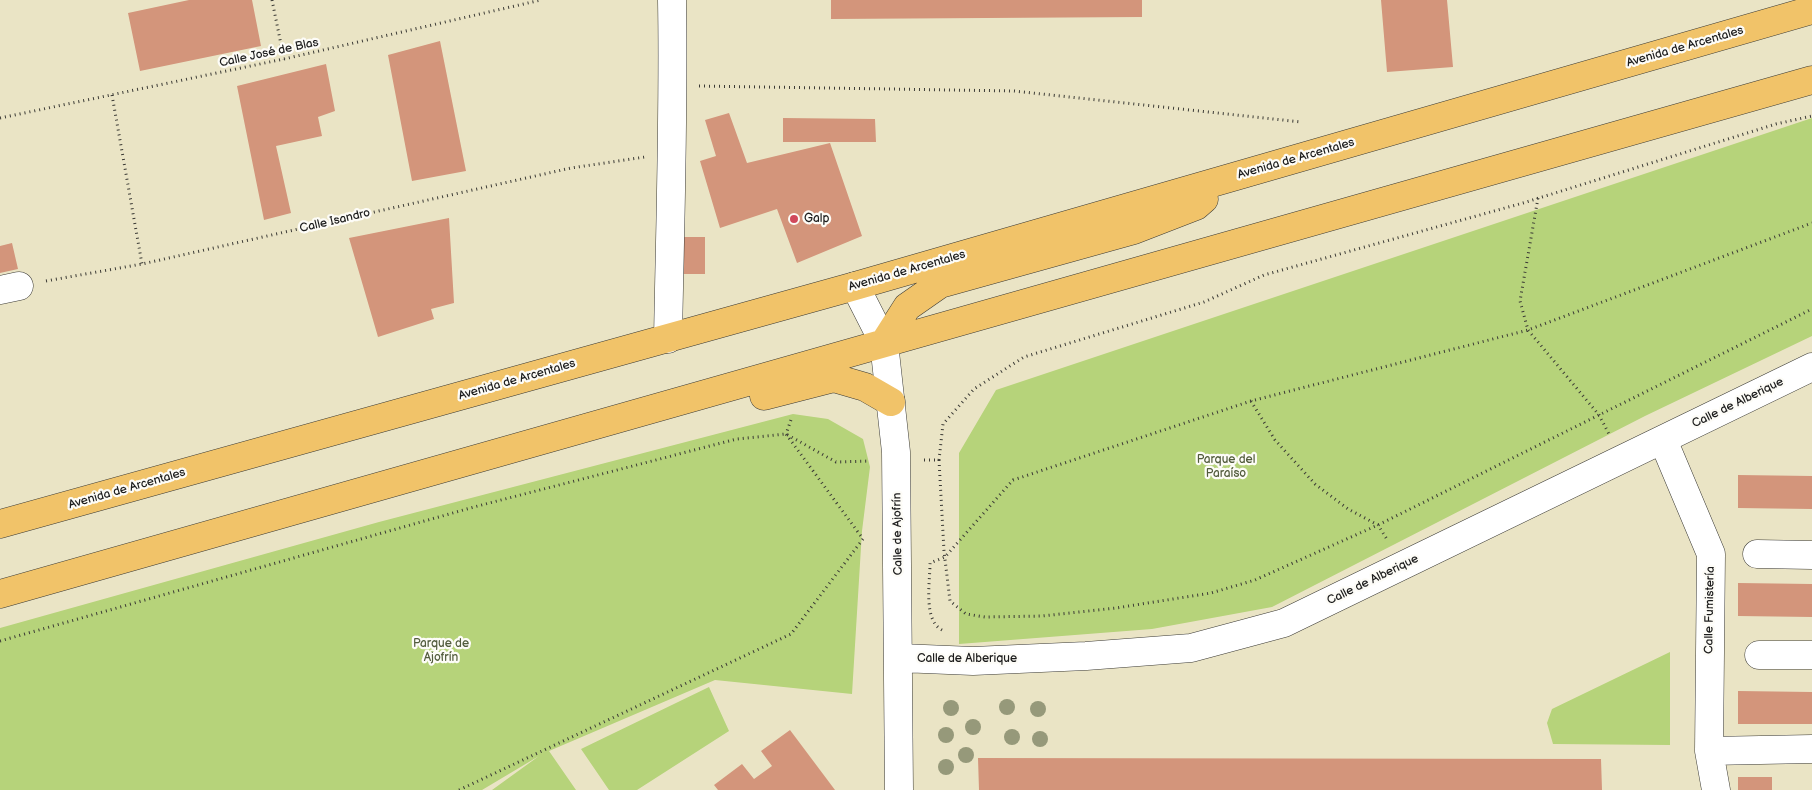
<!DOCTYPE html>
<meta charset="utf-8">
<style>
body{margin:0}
canvas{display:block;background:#eae4c5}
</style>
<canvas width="1812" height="790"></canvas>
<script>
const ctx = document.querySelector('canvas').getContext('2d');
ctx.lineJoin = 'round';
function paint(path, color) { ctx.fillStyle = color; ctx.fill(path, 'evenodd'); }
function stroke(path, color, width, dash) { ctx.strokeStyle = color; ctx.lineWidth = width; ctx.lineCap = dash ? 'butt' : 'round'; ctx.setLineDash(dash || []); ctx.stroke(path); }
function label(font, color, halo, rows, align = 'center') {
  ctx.font = font + ' "Balsamiq Sans",sans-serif'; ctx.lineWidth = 4.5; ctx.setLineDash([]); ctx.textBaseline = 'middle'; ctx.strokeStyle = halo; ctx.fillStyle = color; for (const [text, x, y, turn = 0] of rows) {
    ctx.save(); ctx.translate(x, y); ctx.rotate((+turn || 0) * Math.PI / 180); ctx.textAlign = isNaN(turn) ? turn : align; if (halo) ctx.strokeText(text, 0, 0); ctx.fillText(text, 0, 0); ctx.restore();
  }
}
const green = new Path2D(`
 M1812 118V336L1645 416 1272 607 1152 629 959 644V453L996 390Z
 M793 414 828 419 863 439 870 467 862 531 852 694 715 680 549 751 576 790H492L539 756 482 790H0V628L379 522Z
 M1670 652V745L1553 744 1547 723 1552 709Z
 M709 687 729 731 637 790H609L581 749Z`);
const building = new Path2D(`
 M189 0H252L261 46 140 71 128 13Z
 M831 0H1142V17L831 19Z
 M1381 0H1447L1453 67 1387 72Z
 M440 41 466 171 412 181 388 55Z
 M326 64 335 111 318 117 322 136 276 146 291 213 264 220 237 86Z
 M729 113 747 163 830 143 862 236 797 263 777 209 720 228 700 161 716 156 705 120Z
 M783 118 875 119 876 142H783Z
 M449 218 454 303 431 309 434 319 378 337 349 238Z
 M683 237H705V274H683Z
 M12 243 18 269 0 273V246Z
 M1738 475 1812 476V509L1738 508Z
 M1738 583 1812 584V617L1738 616Z
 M1738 691 1812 692V724H1738Z
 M790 730 835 790H718L714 785 742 764 754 779 772 766 761 751Z
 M978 758 1601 759 1602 790H979Z
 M1738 777H1772V790H1738Z`);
const path = new Path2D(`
 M272 0 284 59
 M699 86 1014 91 1301 122
 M112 95 142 264
 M0 118 284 59 541 0
 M1538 198 1520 301 1528 330 1599 415 1609 434
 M46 281 142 264 571 168 645 157
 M1251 401 1275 440 1315 484 1348 509 1378 525 1388 541
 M924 460H939L943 424 974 389 1024 357 1204 302 1264 275 1523 203 1776 124 1812 116
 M939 460 944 551 950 601 966 614 985 617 1042 616 1116 608 1211 593 1255 580 1378 525 1812 309
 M942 630C923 620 930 583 930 563L945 557 1013 480 1251 401 1528 330 1812 223
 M0 641 474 507 737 439 786 434 836 462 870 461
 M459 790 791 634 863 539 786 434 792 417`);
const minor = new Path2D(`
 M855 286 884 343 896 452 899 790
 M0 290 19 286
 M668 339C670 226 674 113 672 0
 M1663 440 1711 554 1709 751 1716 790
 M1757 554 1812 555
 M1759 655H1812
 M900 658 973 661 1086 656 1191 648 1284 623 1812 367
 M1709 751 1812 749`);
const major = new Path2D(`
 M884 343 907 307 940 284 1134 230 1196 206 1204 199
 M764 396 834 378 865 387 891 402
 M0 524 855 286 1812 10
 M0 594 1812 80`);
const trees = [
 [1007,707],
 [951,708],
 [1038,709],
 [973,727],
 [946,735],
 [1012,737],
 [1040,739],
 [966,755],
 [946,767]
];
const markers = [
 [794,219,5,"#d1495b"]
];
const streetNames = [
 ["Avenida de Arcentales",1685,47,-16],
 ["Calle José de Blas",269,53,-12],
 ["Avenida de Arcentales",1296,159,-16],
 ["Calle Isandro",335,221,-13],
 ["Avenida de Arcentales",907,271,-16],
 ["Avenida de Arcentales",517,380,-16],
 ["Calle de Alberique",1738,403,-26],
 ["Avenida de Arcentales",127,489,-16],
 ["Calle de Ajofrín",898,534,-91],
 ["Calle de Alberique",1373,580,-26],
 ["Calle Fumistería",1710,610,-89],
 ["Calle de Alberique",967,659]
];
const poiNames = [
 ["Galp",804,219]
];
const parkNames = [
 ["Parque del",1226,460],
 ["Paraíso",1226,474],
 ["Parque de",441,644],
 ["Ajofrín",441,658]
];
paint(green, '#b6d37a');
paint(building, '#d3957b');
stroke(minor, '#3b3a35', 29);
stroke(major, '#3b3a35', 29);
stroke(path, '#3b3a35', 3, [1, 4]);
stroke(minor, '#fff', 28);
stroke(major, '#f1c369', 28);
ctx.fillStyle = '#96997a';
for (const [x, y] of trees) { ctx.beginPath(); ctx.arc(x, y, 8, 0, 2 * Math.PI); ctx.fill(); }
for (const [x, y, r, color] of markers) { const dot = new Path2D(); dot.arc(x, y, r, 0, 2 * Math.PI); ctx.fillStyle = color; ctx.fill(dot); stroke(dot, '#fdfcf7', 2); }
label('12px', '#1c1c1c', '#fdfcf7', streetNames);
label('12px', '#1c1c1c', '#fdfcf7', poiNames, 'left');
label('12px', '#525c3d', '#fdfcf7', parkNames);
</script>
